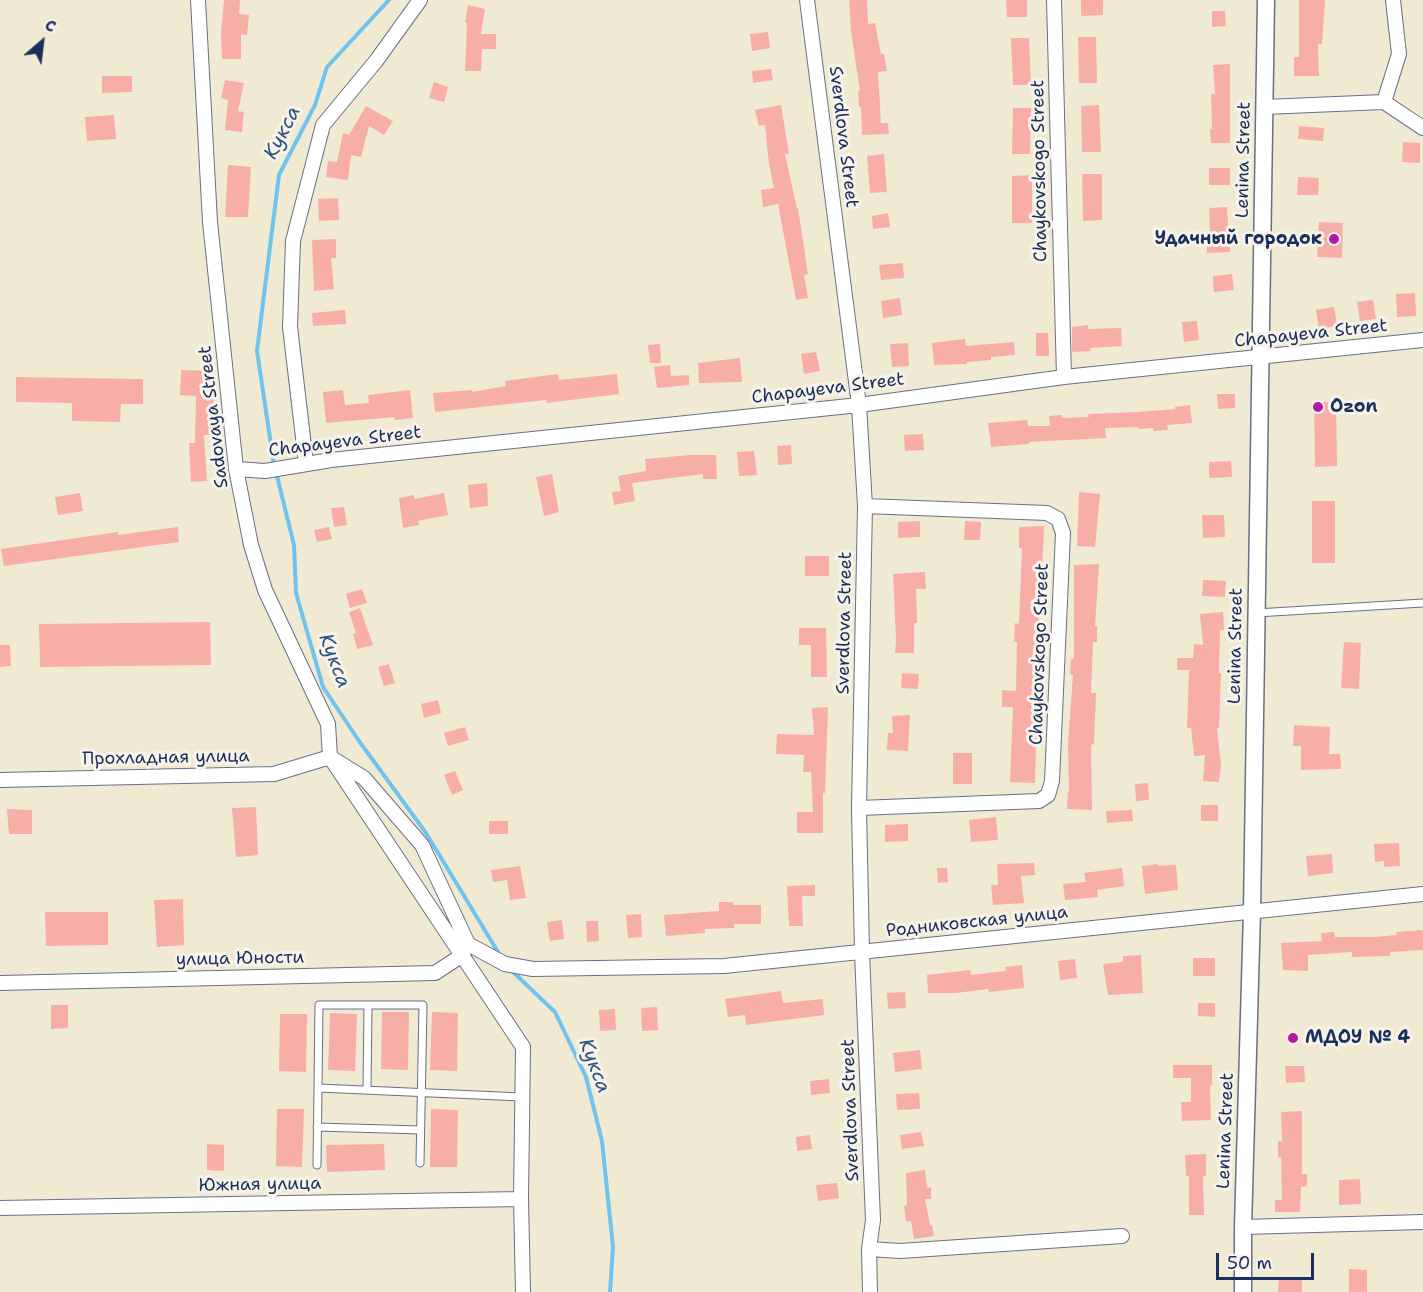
<!DOCTYPE html>
<meta charset="utf-8">
<style>
body{margin:0}
#map{position:relative;width:1423px;height:1292px;overflow:hidden;background:#f1ead3;font-family:"Shantell Sans",sans-serif}
canvas{display:block}
.north{position:absolute;left:12px;top:12px;width:60px;height:60px;-webkit-text-stroke:4px #f7f3e8;paint-order:stroke;rotate:28deg;font-size:16px;font-weight:700;line-height:24px;text-align:center;color:#1b2f5e}
.north::after{content:'';display:block;margin:auto;width:21px;height:27px;background:#1b2f5e;clip-path:polygon(50% 0,100% 100%,50% 72%,0 100%)}
.scale{position:absolute;left:1216px;top:1253px;width:98px;height:27px;box-sizing:border-box;border:3px solid #1b2f5e;border-top:0;padding-left:8px;font-size:18px;line-height:21px;white-space:nowrap;color:#1b2f5e;-webkit-text-stroke:4px #f7f3e8;paint-order:stroke}
</style>
<div id="map">
<canvas width="1423" height="1292"></canvas>
<div class="north">С</div>
<div class="scale">50 m</div>
</div>
<script>
const ctx = document.querySelector('canvas').getContext('2d');
ctx.lineJoin = 'round';
function stroke(path, color, width, dash) { ctx.strokeStyle = color; ctx.lineWidth = width; ctx.lineCap = dash ? 'butt' : 'round'; ctx.setLineDash(dash || []); ctx.stroke(path); }
function paint(path, color) { ctx.fillStyle = color; ctx.fill(path, 'evenodd'); }
function label(font, color, halo, rows, align = 'center') {
  ctx.font = font + ' "Shantell Sans",sans-serif'; ctx.lineWidth = 6; ctx.setLineDash([]); ctx.textBaseline = 'middle'; ctx.strokeStyle = halo; ctx.fillStyle = color; for (const [text, x, y, turn = 0] of rows) {
    ctx.save(); ctx.translate(x, y); ctx.rotate((+turn || 0) * Math.PI / 180); ctx.textAlign = isNaN(turn) ? turn : align; if (halo) ctx.strokeText(text, 0, 0); ctx.fillText(text, 0, 0); ctx.restore();
  }
}
const stream = new Path2D(`
 M274 465 257 351 279 175 315 105 327 67 389 0
 M276 472 294 545 296 593 323 687 359 741 426 833 501 957
 M511 970 555 1012 586 1077 602 1141 613 1247 610 1292`);
const building = new Path2D(`
 M224 0H240L239 14 249 15 247 35 241 34V59H222L221 33Z
 M849 0H867L868 24 875 23 881 54H884L887 71 878 72 881 123H888L889 134 862 135 861 107H859L858 91H860L851 31Z
 M1006 0H1027V17H1007Z
 M1081 0H1103V15L1081 16Z
 M1299 0H1325L1322 44H1318L1319 76H1294V57H1299Z
 M468 5 485 9 481 34H496V49H482L481 71H465L467 23H465Z
 M1212 11H1225L1226 26 1212 27Z
 M768 32 770 48 752 51 750 34Z
 M1078 37H1096L1097 83H1079Z
 M1011 38H1029L1031 85H1013Z
 M1230 64V143H1211L1210 129H1212L1211 94H1215L1213 65Z
 M771 69 773 80 753 83 752 71Z
 M102 76H132V92L102 93Z
 M225 80 244 83 238 111 244 112 242 132 225 130 228 100 221 98Z
 M434 82 448 87 444 102 429 98Z
 M781 105 789 154H785L797 209 798 208 808 274 804 275 808 298 796 300 778 204 763 207 761 190 774 188 769 164 765 125 759 126 755 110Z
 M1099 105 1101 152H1082L1081 106Z
 M366 106 393 121 384 135 369 126 361 157 351 155 348 180 326 177 328 161 337 162 343 133 349 135Z
 M1013 108H1031L1030 154H1012Z
 M114 115 116 139 87 141 85 117Z
 M1299 126 1324 128 1323 141 1298 139Z
 M1403 142 1420 143V163L1402 162Z
 M884 154 887 192 870 193 867 156Z
 M228 165 251 167 248 217H225Z
 M1209 168H1230V185H1209Z
 M1082 174H1102V220L1083 221Z
 M1032 175V223H1012V176Z
 M1298 177 1319 178 1318 195H1297Z
 M338 198 339 220 319 221 318 199Z
 M1227 207 1230 252 1207 253V236H1210L1209 208Z
 M888 213 890 227 873 229 872 216Z
 M1319 222 1343 223 1342 258 1317 257Z
 M336 239V258H331L334 289 314 291 312 240Z
 M903 263 904 278 881 280 879 265Z
 M1232 274 1234 290 1214 292 1213 276Z
 M1415 293 1416 316 1397 317 1396 294Z
 M900 298 902 315 883 318 881 301Z
 M1373 300 1376 319 1360 321 1357 302Z
 M1334 307 1337 326 1319 329 1316 310Z
 M345 310 346 324 313 326 312 313Z
 M1197 321 1199 340 1184 342 1182 322Z
 M1088 325V329L1121 328 1122 346 1090 348 1091 351 1072 352V327Z
 M1036 333H1048L1049 356H1036Z
 M965 339 966 346 1014 342 1015 355 991 357V360L967 362V364L934 365 932 343Z
 M908 343 909 366 892 367 890 344Z
 M660 344 661 363H650L648 345Z
 M816 352 820 371 804 374 801 354Z
 M740 358 742 382 699 383 698 363Z
 M670 365 671 376 689 375V385L657 388 654 367Z
 M181 370 214 371 213 435H204L207 481 191 482 189 443H195L196 396 180 395Z
 M558 374 559 380 617 374 619 394 547 403 546 400 435 412 433 393 472 390V392L506 386 505 381Z
 M16 377 143 379V404H121L120 422 72 421V403L16 402Z
 M343 390 345 405 369 403 368 395 410 390 413 418 395 420V417L326 423 323 392Z
 M1217 394H1235V408L1218 409Z
 M1314 402H1336L1337 466 1315 467Z
 M1190 405 1192 423 1167 425 1168 430 1153 431V428L1138 429V427L1105 428 1106 438 1029 442V444L991 447 988 423 1027 420 1028 426H1050L1049 416 1062 415V418L1089 417 1088 414 1137 412 1175 409V407Z
 M923 434 924 450 905 451 904 435Z
 M791 445 792 464 778 465 777 446Z
 M754 451 757 475 739 476 737 452Z
 M690 455H716L717 479H703V474L632 483 635 501 614 505 612 492 621 491 618 476 646 471 645 459Z
 M1231 461 1232 477 1209 478V462Z
 M552 474 559 512 544 516 536 477Z
 M487 483 488 506 470 508 468 485Z
 M1079 492 1100 494 1095 547 1077 546Z
 M80 493 83 511 58 515 55 497Z
 M444 493 448 515 418 521 419 525 403 528 399 498 414 495V499Z
 M1312 501H1335V563H1312Z
 M344 507 347 525 334 527 331 508Z
 M1202 515H1224L1225 537 1203 538Z
 M920 521V537L898 538V522Z
 M965 521 981 522 980 540H964Z
 M1044 526 1042 575H1040L1035 783 1010 782 1013 707H1002V690L1016 691 1017 642H1014L1015 623 1019 624 1022 548H1019V527Z
 M178 527 179 542 4 566 1 549 118 532V535Z
 M329 527 332 539 317 542 314 530Z
 M805 556H829V576H805Z
 M1099 564 1095 626H1097V642H1093L1091 693H1096L1094 745 1091 744 1092 810 1067 809 1068 792H1069L1068 743 1073 675 1070 674 1071 659H1074V565Z
 M925 572 926 589H916L917 623H914V653H895L896 639 893 574Z
 M1203 580 1226 581 1225 597 1202 596Z
 M362 589 367 603 350 608 346 594Z
 M360 608 373 645 357 649 353 634 356 633 349 612Z
 M1223 612 1224 630H1220L1219 673H1221L1219 728H1217L1221 766 1219 782 1203 781 1205 755 1194 756 1191 728H1187L1189 670H1177V658H1193L1194 644 1203 645 1200 614Z
 M210 622 211 665 40 667 39 624Z
 M799 628H826L827 677H811V645H799Z
 M1344 642 1361 643 1359 689 1341 688Z
 M0 645H10L11 666 0 667Z
 M389 664 395 683 384 686 378 667Z
 M902 673 919 674 918 689 901 688Z
 M438 700 441 713 424 718 421 704Z
 M828 707 825 793H823V833H797V812H813L811 772H803L804 755 776 754 777 734 814 735 812 708Z
 M910 715 908 751 887 750 888 733H893L892 716Z
 M1294 725 1330 727 1329 754H1340L1341 769 1301 770V746H1293Z
 M465 727 469 740 448 746 444 733Z
 M953 753H972V784H953Z
 M455 771 463 790 452 795 444 775Z
 M1148 783 1149 800 1136 801 1135 784Z
 M1201 805H1218V821H1201Z
 M256 807 258 855 236 857 232 808Z
 M7 809 32 810V834H9Z
 M1132 810 1133 821 1107 823 1106 811Z
 M996 817 998 840 971 842 969 820Z
 M489 821H508V834H489Z
 M908 824V841L885 842V825Z
 M1399 843 1400 866 1384 867V861L1375 862 1374 844Z
 M1332 854 1333 873 1308 876 1306 856Z
 M1034 863 1035 875 1021 876 1024 903 993 905 991 885H998L997 864Z
 M1158 864V866L1176 865 1178 890 1145 894 1142 866Z
 M520 866 526 898 510 900 507 880 493 882 491 870Z
 M937 868H947L948 882 938 883Z
 M1122 868 1124 886 1097 890 1098 897 1065 900 1063 884 1086 882 1084 873Z
 M815 885V896H802L803 926H789L787 886Z
 M183 899 184 945 157 947 154 900Z
 M719 902H733V905H761V924H734V928L705 929V933L666 936 664 915 719 911Z
 M45 912H108V945L46 946Z
 M641 914 642 937 628 938 626 915Z
 M562 920 564 939 550 941 547 922Z
 M586 921H598L599 941 587 942Z
 M1423 930V950L1390 952V956L1352 957V952L1308 955V971L1283 970 1281 943 1322 941 1321 933 1334 932 1335 937H1375L1397 935 1396 932Z
 M1141 955 1143 993 1108 995 1103 964 1123 962V956Z
 M1193 958H1215V976H1193Z
 M1075 959 1077 978 1060 980 1058 961Z
 M1022 965 1024 988 989 992 988 989 956 993H928L927 975 970 970 971 975 1006 971 1005 967Z
 M781 991 783 1003 823 999 824 1015 746 1025 745 1015 728 1017 725 999Z
 M905 992 906 1008 888 1009 887 993Z
 M1198 1003H1215V1017L1198 1016Z
 M51 1005H68V1028L51 1029Z
 M657 1007 658 1030 642 1031 641 1008Z
 M615 1009 616 1030 600 1031 599 1010Z
 M382 1012H409L408 1070 381 1069Z
 M432 1012 458 1013 457 1071 430 1070Z
 M330 1013 357 1014 355 1071 328 1070Z
 M280 1014H307L306 1072 279 1071Z
 M920 1050 922 1069 895 1072 893 1053Z
 M1173 1065H1212V1085H1210L1211 1120 1182 1121 1181 1102H1191V1078H1173Z
 M1285 1066H1304L1305 1082 1286 1083Z
 M829 1079 830 1093 811 1095 810 1081Z
 M919 1093 920 1109 897 1110 896 1094Z
 M277 1109H304L302 1167 276 1166Z
 M431 1109 458 1110 457 1167H430Z
 M1302 1111V1174H1307V1186L1301 1187 1300 1212H1275V1200H1282L1281 1157H1278V1141H1282L1281 1112Z
 M921 1132 924 1146 902 1149 900 1135Z
 M810 1135 812 1149 797 1151 796 1137Z
 M207 1144 224 1145V1171L207 1170Z
 M384 1144 385 1170 327 1172 326 1145Z
 M1206 1154V1176H1203L1204 1215H1189V1176H1186L1185 1155Z
 M925 1170 927 1188 931 1187V1199H925L930 1225H932L934 1236 914 1239 911 1221 906 1222 904 1206 907 1205 906 1173Z
 M1360 1179 1361 1204 1339 1205V1180Z
 M837 1183 839 1198 818 1201 816 1185Z
 M1349 1269 1367 1270V1292H1349Z
 M1279 1277H1302V1292H1278Z`);
const service = new Path2D(`
 M1256 613 1423 603
 M367 1090 368 1005
 M317 1127 420 1130
 M420 1163 423 1005H319L318 1088 522 1097
 M317 1165 318 1088`);
const minor = new Path2D(`
 M198 0 210 222 236 469 251 545 265 590 328 724 330 757 364 778 422 845 468 944 505 964 533 969 724 966 1423 894
 M807 0 859 405 865 506 859 808 862 952 873 1220 869 1249 870 1292
 M1054 0 1064 377
 M1384 102 1399 54 1393 0
 M1264 107 1384 102 1423 128
 M306 463 290 327 293 241 323 125 376 61 420 0
 M236 469 265 471 331 460 859 405 1064 377 1423 340
 M0 780 274 774 330 757 523 1047 521 1199 523 1292
 M859 808 1039 801 1048 795 1052 781 1063 533 1058 519 1047 513 865 506
 M0 983 435 973 461 956 464 951
 M0 1208 521 1199
 M1243 1227 1423 1222
 M869 1249 900 1251 1122 1236`);
const tertiary = new Path2D(`
 M1243 1292V1227L1252 911 1266 0`);
const markers = [
 [1334,239,6,"#b5179e"],
 [1318,407,6,"#b5179e"],
 [1293,1038,6,"#b5179e"]
];
const streetNames = [
 ["Sverdlova Street",843,137,83],
 ["Lenina Street",1244,160,-89],
 ["Chaykovskogo Street",1040,171,-91],
 ["Chapayeva Street",1311,334,-6],
 ["Chapayeva Street",828,389,-7],
 ["Sadovaya Street",214,417,-97],
 ["Chapayeva Street",345,442,-7],
 ["Sverdlova Street",845,623,-89],
 ["Lenina Street",1236,646,-89],
 ["Chaykovskogo Street",1040,654,-88],
 ["Прохладная улица",166,758,-1],
 ["Родниковская улица",977,922,-6],
 ["улица Юности",240,959,-1],
 ["Sverdlova Street",851,1110,-92],
 ["Lenina Street",1226,1131,-88],
 ["Южная улица",260,1185,-1]
];
const poiNames = [
 ["Удачный городок",1322,239,"right"],
 ["Ozon",1330,407],
 ["МДОУ № 4",1305,1038]
];
const waterNames = [
 ["Кукса",283,133,-63],
 ["Кукса",334,661,69],
 ["Кукса",594,1066,69]
];
stroke(stream, '#70c3ec', 4);
paint(building, '#f7aea6');
stroke(service, '#667087', 9);
stroke(minor, '#667087', 16);
stroke(tertiary, '#667087', 19);
stroke(service, '#fff', 7);
stroke(minor, '#fff', 14);
stroke(tertiary, '#fff', 16);
for (const [x, y, r, color] of markers) { const dot = new Path2D(); dot.arc(x, y, r, 0, 2 * Math.PI); ctx.fillStyle = color; ctx.fill(dot); stroke(dot, '#f7f3e8', 2); }
label('18px', '#1b2f5e', '#f7f3e8', streetNames);
label('bold 18px', '#1b2f5e', '#f7f3e8', poiNames, 'left');
label('italic 20px', '#305482', '#f7f3e8', waterNames);
</script>
